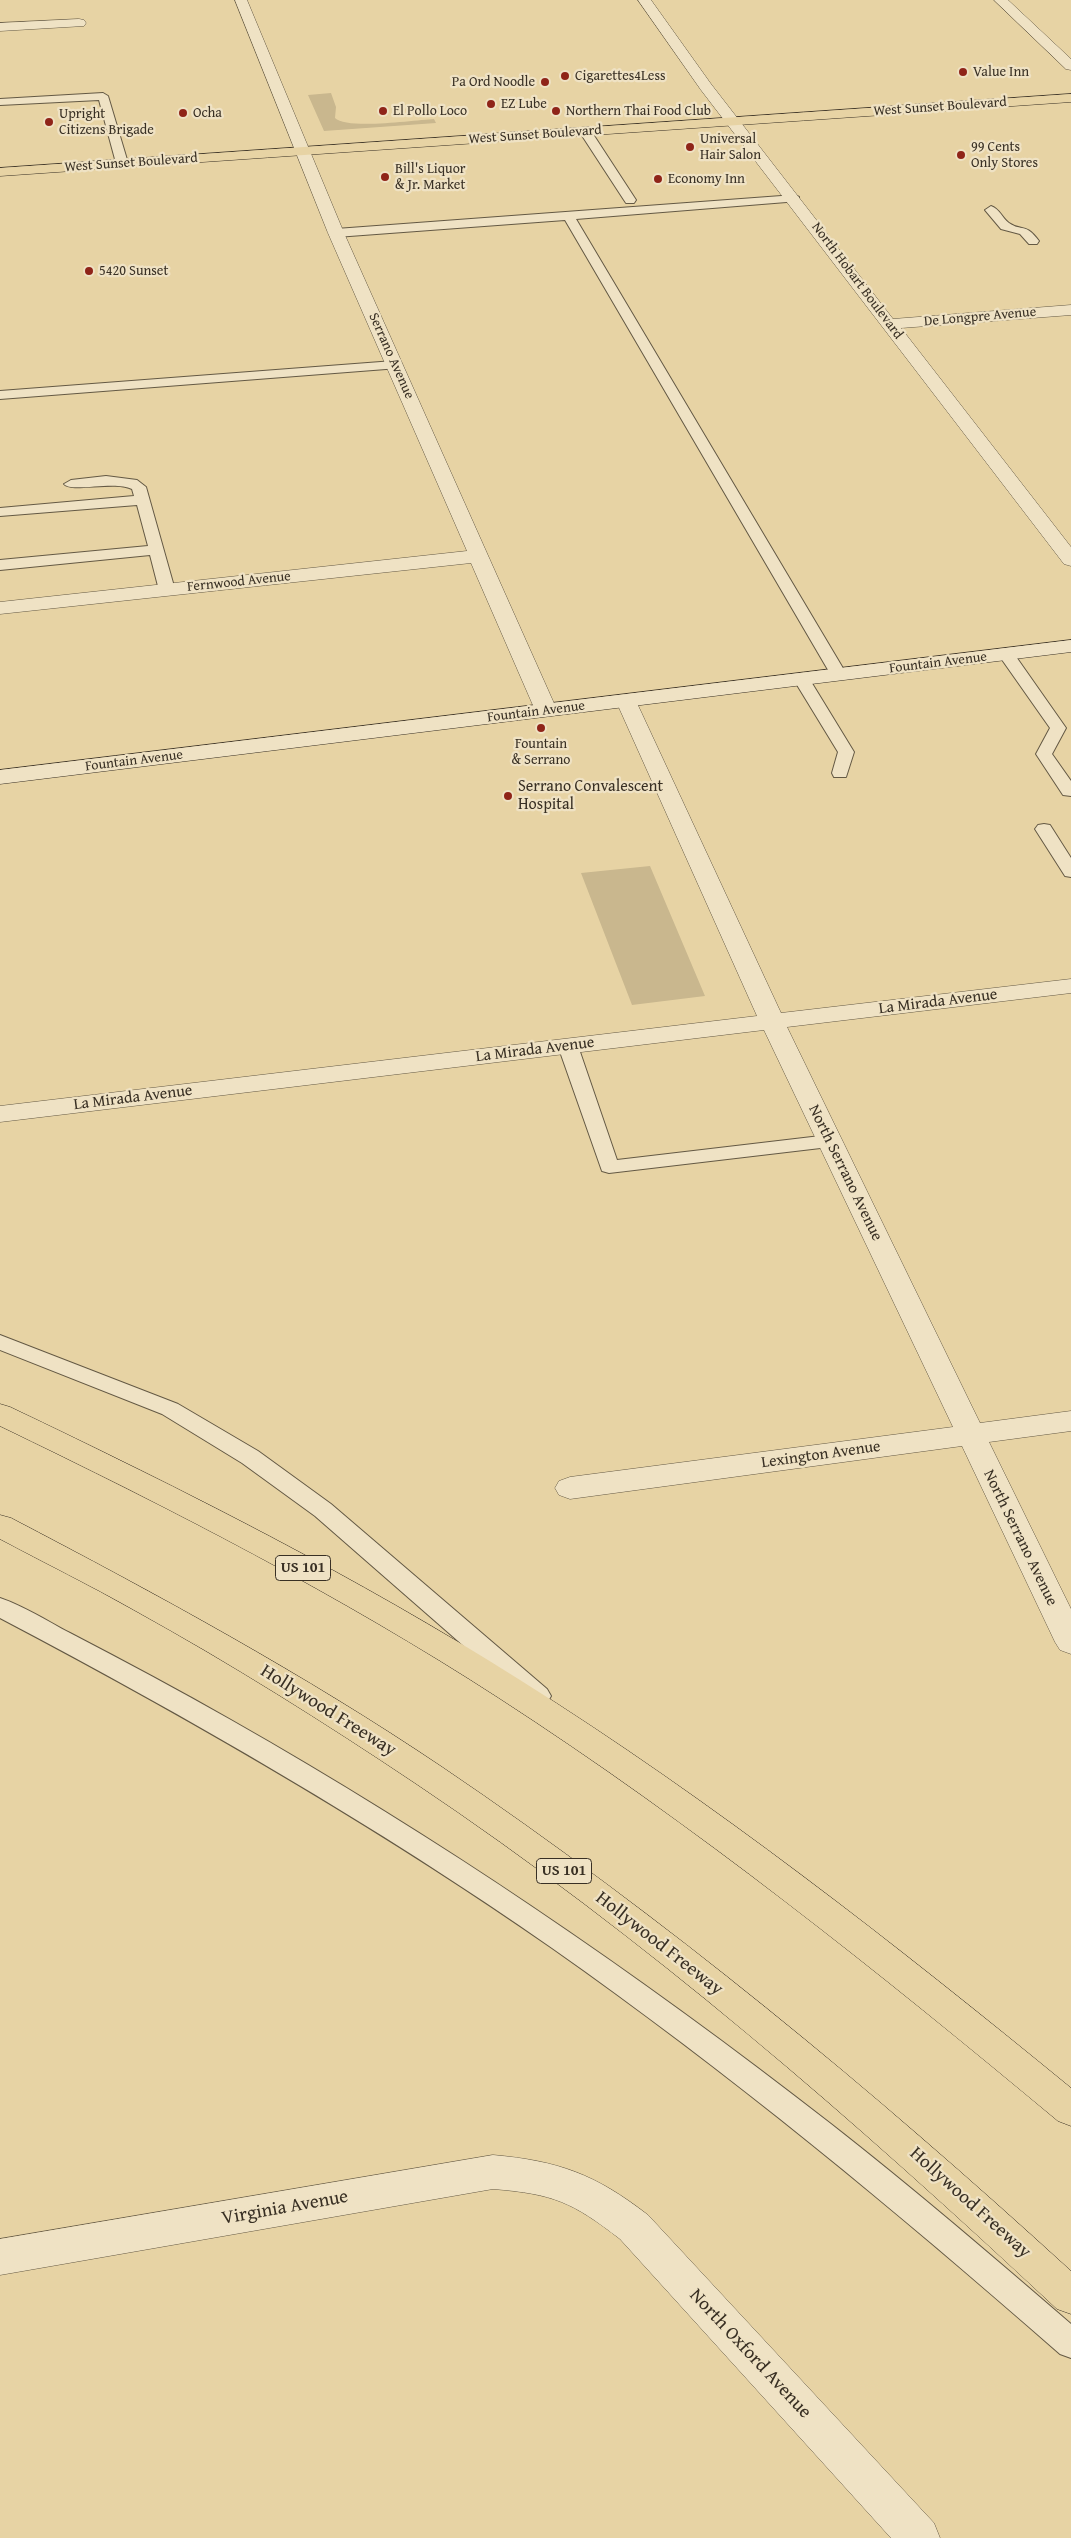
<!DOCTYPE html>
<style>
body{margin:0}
canvas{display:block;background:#e7d3a4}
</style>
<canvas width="1071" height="2538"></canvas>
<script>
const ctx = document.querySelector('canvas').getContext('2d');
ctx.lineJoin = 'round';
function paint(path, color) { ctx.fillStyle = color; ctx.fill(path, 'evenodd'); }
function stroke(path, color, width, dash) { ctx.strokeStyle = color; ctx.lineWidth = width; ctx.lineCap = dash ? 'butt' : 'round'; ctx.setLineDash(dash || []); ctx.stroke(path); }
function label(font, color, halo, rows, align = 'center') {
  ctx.font = font + ' "Gentium Book Plus",serif'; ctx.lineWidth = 4.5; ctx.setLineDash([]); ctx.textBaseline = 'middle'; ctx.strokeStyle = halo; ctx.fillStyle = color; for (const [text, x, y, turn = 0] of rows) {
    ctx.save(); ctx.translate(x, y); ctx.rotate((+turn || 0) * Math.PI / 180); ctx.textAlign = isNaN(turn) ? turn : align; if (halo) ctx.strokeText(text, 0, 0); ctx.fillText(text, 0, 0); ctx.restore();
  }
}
const green = new Path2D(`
 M331 93 336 107 335 118C347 130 415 120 434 119L436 123 324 131 308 95Z
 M650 866 705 996 632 1005 581 873Z`);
const lane = new Path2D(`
 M103 93 108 96 128 163 126 165 122 166 116 163 99 100 0 105V99Z
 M585 128 591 131 636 200 634 203H626L624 200 579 131Z
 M795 195 799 197V201L576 219 847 675 839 680 831 675 565 220 336 237 330 233 336 229Z
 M991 206C1000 209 1002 218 1009 223 1022 232 1025 222 1039 241L1037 244H1029L1020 234 1001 229 985 210Z
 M394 361 401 365 399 368 0 399V391Z
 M106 476 137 480 146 487 175 590 172 593H162L159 590 150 555 0 570V560L148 546 137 505 0 516V508L134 496 132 489C115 480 71 493 64 484L71 480Z
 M1006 649 1012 651 1066 728 1052 754 1071 781V796L1063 795 1036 754 1050 728 998 654Z
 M802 675 810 680 854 752 846 777H834L832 773 838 752 794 680Z
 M1044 824 1050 825 1071 858V877L1065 876 1035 829 1038 825Z
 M568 1040 575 1042 578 1046 617 1160 829 1135 836 1137 839 1141 836 1145 829 1147 609 1173 602 1171 558 1046 561 1042Z
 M0 1335 178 1404 258 1451 331 1504 547 1689 551 1696 547 1703 538 1705 529 1703 315 1516 242 1463 162 1414 0 1350Z
 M0 1598C24 1606 47 1621 70 1633 124 1661 178 1690 231 1720 441 1839 640 1975 831 2124 913 2188 992 2256 1071 2324V2358L1060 2354C897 2211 730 2073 552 1948 376 1825 190 1718 0 1618Z`);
const street = new Path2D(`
 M235 0H247L344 233 557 710 553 714 546 716 539 714 535 710 471 563 0 614V602L467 551 328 233Z
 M638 0H651L711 84 893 319 1071 305V315L901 328 1071 547V566L1064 564 701 90Z
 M994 0H1008L1071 59V70L1066 69Z
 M79 19 84 20 86 23 84 26 0 31V23Z
 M626 695 633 697 636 701 781 1013 1071 979V993L787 1027 980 1423 1071 1411V1431L989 1442 1071 1609V1654L1060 1650 1055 1642 962 1446 570 1499 559 1495 555 1488 559 1481 570 1477 953 1427 764 1030 0 1122V1106L757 1016 616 701 619 697Z
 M493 2155C559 2161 595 2174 648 2215L934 2523 940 2538H891L620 2239C572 2202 554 2194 493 2189L0 2275V2239Z`);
const secondary = new Path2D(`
 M1071 640V652L0 784V770Z`);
const primary = new Path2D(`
 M1071 94V102L0 176V168Z`);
const highway = new Path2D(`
 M0 1404 10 1407C184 1490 357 1577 520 1680 714 1802 894 1943 1071 2088V2126L1058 2121C878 1971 695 1825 499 1698 340 1595 170 1508 0 1426Z
 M0 1515 11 1518C158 1595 304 1674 442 1767 665 1918 872 2089 1071 2271V2314L1057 2309C855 2120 645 1937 415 1783 324 1722 230 1663 134 1610 90 1585 45 1563 0 1539Z`);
const markers = [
 [963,72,5,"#8f2418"],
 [565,76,5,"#8f2418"],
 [545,82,5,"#8f2418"],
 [491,104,5,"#8f2418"],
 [383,111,5,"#8f2418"],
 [556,111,5,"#8f2418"],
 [183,113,5,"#8f2418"],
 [49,122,5,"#8f2418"],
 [690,147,5,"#8f2418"],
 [961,155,5,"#8f2418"],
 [385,177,5,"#8f2418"],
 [658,179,5,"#8f2418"],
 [89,271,5,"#8f2418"],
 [541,728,5,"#8f2418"],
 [508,796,5,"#8f2418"]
];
const farPoinames = [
 ["Value Inn",973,72],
 ["Cigarettes4Less",575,76],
 ["Pa Ord Noodle",535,82,"right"],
 ["EZ Lube",501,104],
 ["El Pollo Loco",393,111],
 ["Northern Thai Food Club",566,111],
 ["Ocha",193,113],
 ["Upright",59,114],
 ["Citizens Brigade",59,130],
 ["Universal",700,139],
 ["Hair Salon",700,155],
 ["99 Cents",971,147],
 ["Only Stores",971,163],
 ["Bill's Liquor",395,169],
 ["& Jr. Market",395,185],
 ["Economy Inn",668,179],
 ["5420 Sunset",99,271],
 ["Fountain",541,744,"center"],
 ["& Serrano",541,760,"center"]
];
const farStreetnames = [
 ["West Sunset Boulevard",940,107,-4],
 ["West Sunset Boulevard",535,135,-4],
 ["West Sunset Boulevard",131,163,-4],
 ["North Hobart Boulevard",857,281,53],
 ["De Longpre Avenue",980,317,-5],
 ["Serrano Avenue",391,356,66],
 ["Fernwood Avenue",239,582,-6],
 ["Fountain Avenue",938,663,-7],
 ["Fountain Avenue",536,712,-7],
 ["Fountain Avenue",134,761,-7]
];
const shields = [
 [303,1568,55],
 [564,1871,55]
];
const shieldNames = [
 ["US 101",303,1568],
 ["US 101",564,1871]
];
const poiNames = [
 ["Serrano Convalescent",518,787],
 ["Hospital",518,805]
];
const streetNames = [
 ["La Mirada Avenue",938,1002,-7],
 ["La Mirada Avenue",535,1050,-7],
 ["La Mirada Avenue",133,1098,-7],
 ["North Serrano Avenue",845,1173,64],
 ["Lexington Avenue",821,1455,-8],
 ["North Serrano Avenue",1020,1538,64]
];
const nearStreetnames = [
 ["Hollywood Freeway",328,1711,32],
 ["Hollywood Freeway",659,1944,38],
 ["Hollywood Freeway",970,2203,42],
 ["Virginia Avenue",285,2208,-10],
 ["North Oxford Avenue",750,2354,47]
];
paint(green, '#c9b78e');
stroke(lane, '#645944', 2);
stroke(street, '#645944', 1);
stroke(secondary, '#393024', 1);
stroke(primary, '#393024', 1);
stroke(highway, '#393024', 1);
paint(lane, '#efe2c4');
paint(street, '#efe2c4');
paint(secondary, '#efe2c4');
paint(primary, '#e7d3a4');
paint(highway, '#e7d3a4');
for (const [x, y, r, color] of markers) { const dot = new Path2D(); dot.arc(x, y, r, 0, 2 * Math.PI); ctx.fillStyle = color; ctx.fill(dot); stroke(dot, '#efe2c4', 2); }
label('14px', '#393024', '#efe2c4', farPoinames, 'left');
label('14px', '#393024', '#efe2c4', farStreetnames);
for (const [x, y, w] of shields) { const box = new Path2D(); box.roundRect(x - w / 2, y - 12.5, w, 25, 4); ctx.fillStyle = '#efe2c4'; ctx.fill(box); stroke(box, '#393024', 1); }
label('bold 15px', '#393024', null, shieldNames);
label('16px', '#393024', '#efe2c4', poiNames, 'left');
label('16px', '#393024', '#efe2c4', streetNames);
label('19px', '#393024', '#efe2c4', nearStreetnames);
</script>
